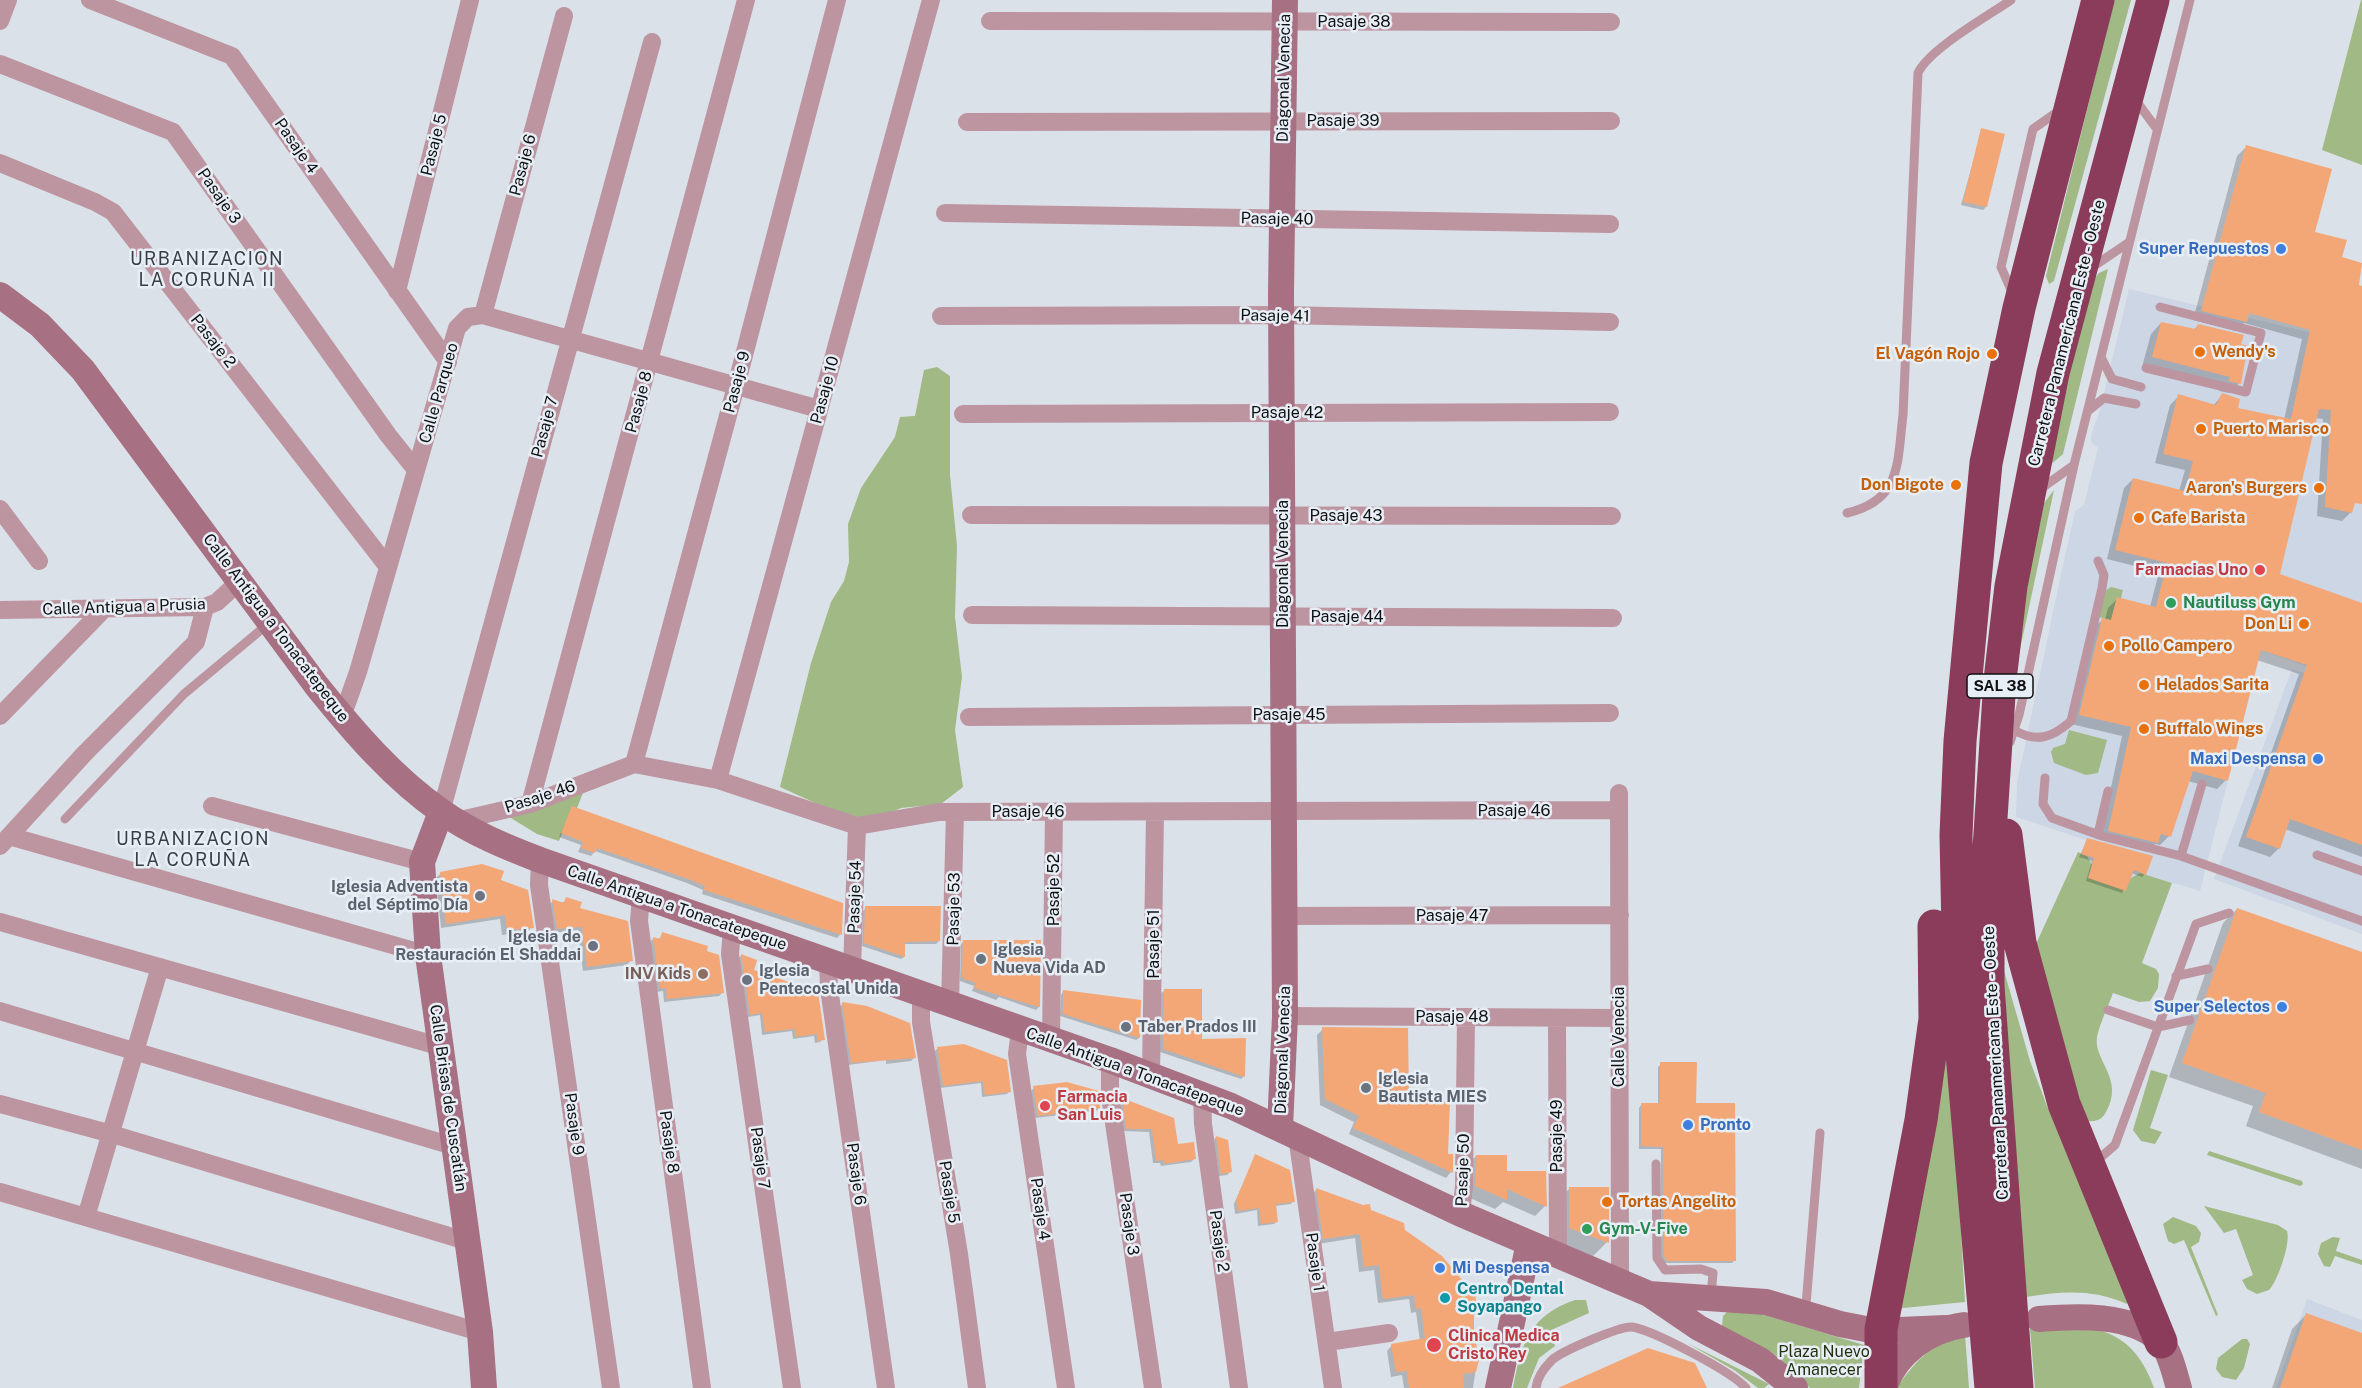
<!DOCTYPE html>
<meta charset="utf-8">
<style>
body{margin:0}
canvas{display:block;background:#dbe1e8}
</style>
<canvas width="2362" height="1388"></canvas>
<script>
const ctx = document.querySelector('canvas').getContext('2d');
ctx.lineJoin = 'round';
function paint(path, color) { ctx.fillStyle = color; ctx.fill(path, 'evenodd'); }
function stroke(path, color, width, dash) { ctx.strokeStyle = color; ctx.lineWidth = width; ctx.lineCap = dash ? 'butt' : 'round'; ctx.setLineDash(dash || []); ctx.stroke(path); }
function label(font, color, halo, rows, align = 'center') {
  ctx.font = font + ' "Public Sans",sans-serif'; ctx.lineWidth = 5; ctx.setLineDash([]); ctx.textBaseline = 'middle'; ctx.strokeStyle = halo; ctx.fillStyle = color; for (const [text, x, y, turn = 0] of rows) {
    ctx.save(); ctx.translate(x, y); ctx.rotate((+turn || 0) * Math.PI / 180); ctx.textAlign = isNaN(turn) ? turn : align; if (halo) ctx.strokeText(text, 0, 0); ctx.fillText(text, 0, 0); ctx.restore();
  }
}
const built = new Path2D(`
 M2129 289 2362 345V687L2261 650 2200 891 2140 873 2131 878H2088L2087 856 2081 854 2086 840 2016 817 2017 783 2063 565 2075 511 2084 505 2098 448 2091 442 2092 432 2100 410Z
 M2292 669 2362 693V934L2214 879Z
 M2307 1299 2362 1320V1388H2276Z`);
const green = new Path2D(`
 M2114 0H2131L2054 281 2049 284 2046 276Z
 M2361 0H2362V165L2322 150Z
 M2108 269 2063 454 2049 466 2088 287 2099 273Z
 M937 367 950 376V475L957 546 955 617 962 677 955 730 963 787 941 804 901 808 875 820 844 816 780 787 811 663 831 602 844 581 849 562 848 524 861 488 895 437 900 417 915 416 924 370Z
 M2054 490 2015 673 2038 511Z
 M2111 587 2123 590 2121 598H2117L2111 620 2098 617 2105 591Z
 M2069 730 2107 740 2098 773 2086 775 2054 763 2051 752 2053 748 2065 744Z
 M586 785 577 808 572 807 559 841 537 834 501 812Z
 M2078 852 2087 856 2092 865 2131 878 2140 873 2172 883 2142 963 2156 969 2159 974 2158 988 2150 1001 2139 1002 2113 993C2108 1007 2100 1022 2097 1037 2093 1060 2125 1079 2106 1112 2102 1120 2095 1122 2087 1121L2031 955Z
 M1994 936 2030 1061 2047 1106 2073 1157 2128 1298 2127 1304C2094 1289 2062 1291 2026 1297Z
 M1949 1022 1965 1302 1893 1309Z
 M2151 1070 2168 1075 2150 1128 2162 1132 2155 1144 2141 1141 2133 1130Z
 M2209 1151 2302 1181 2303 1184 2300 1186 2207 1155Z
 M2204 1206 2278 1225 2287 1231C2291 1242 2278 1281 2269 1290L2257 1294 2247 1289 2242 1280 2253 1275 2236 1229 2224 1233Z
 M2173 1217 2196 1226 2201 1233 2199 1242 2191 1247 2218 1315 2216 1316 2184 1240 2174 1244 2168 1241 2163 1224Z
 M2333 1237 2340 1238 2336 1251 2362 1260V1265L2335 1256 2330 1267 2324 1266 2318 1254 2321 1243Z
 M1575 1300H1586L1589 1313 1549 1331 1555 1346 1539 1358 1527 1388H1513C1521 1344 1530 1315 1575 1300Z
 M1738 1307 1864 1345 1859 1388H1810L1777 1356 1722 1327 1723 1316 1730 1309Z
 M2082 1327C2120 1330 2142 1353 2154 1388H2035L2030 1329Z
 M1965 1334 1969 1388H1896C1918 1359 1929 1345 1965 1334Z
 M2242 1339H2247L2250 1344 2244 1368 2236 1380 2222 1377 2216 1369 2218 1358Z
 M1687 1343 1769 1384 1764 1388H1758L1734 1370Z`);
const shadow = new Path2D(`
 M1982 130 1986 207 1983 210 1961 205Z
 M2246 147 2314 233 2340 258 2362 264 2357 286 2362 287V495L2360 483 2351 512 2342 521 2317 516 2323 419 2315 418 2278 575 2362 605V857L2285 829 2279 848 2270 857 2238 846 2299 674 2257 660 2226 780 2217 789 2188 781 2169 836 2160 845 2155 844 2148 852 2100 839 2122 736 2071 724 2093 629 2102 620H2105L2108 608 2117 599 2150 607 2159 572 2107 559 2124 488 2133 479 2179 491 2185 470 2155 463 2170 405 2179 396 2213 406 2222 395 2236 409 2284 420 2302 339 2244 323 2236 331 2193 320 2237 156Z
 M2161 323 2194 330 2198 325 2240 345V383L2229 393 2219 391 2221 387 2142 367 2151 334Z
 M572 808 842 904 840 935 837 938 702 894 703 890 687 883 595 851 591 856 578 852 581 845 559 837Z
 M2088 840 2145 874 2142 877 2131 873 2122 893 2086 881 2092 861 2079 857Z
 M441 873 499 881 532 927 527 932 502 935 500 919 441 928 436 878Z
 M567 899 631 960 627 965 583 971 578 930 553 933 549 905 553 901 562 903Z
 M866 908 939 941 936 944H904V957L901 959 862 946 863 911Z
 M2237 909 2362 953V1169L2246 1126 2253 1106 2169 1077 2223 923Z
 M663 934 705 952 723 992 719 996 664 1002 663 991 656 992 650 942 653 939 658 940Z
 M964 941H1040L1039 1007 1036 1010 999 997 996 1000 972 991 974 986 960 981 961 944Z
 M742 955 753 970 823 1039 820 1042 815 1043 814 1036 793 1039 792 1031 762 1035 760 1015 748 1017 739 958Z
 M1164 991 1200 1041 1244 1076 1241 1079 1160 1052 1161 993Z
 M1063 992 1139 1001V1038L1136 1040 1060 1016 1061 995Z
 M843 1004 914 1058 911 1061 886 1064V1060L848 1065 840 1006Z
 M1323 1029 1408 1101 1447 1156 1451 1172 1446 1178 1349 1134 1354 1122 1320 1105 1317 1035Z
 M963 1046 1010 1091 1007 1094 982 1097 981 1083 940 1088 934 1052 937 1049Z
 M1661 1064 1695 1105 1735 1260 1732 1263H1664L1661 1259V1149H1639V1108L1641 1105H1658V1067Z
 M1034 1088 1099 1108 1096 1111 1035 1118 1031 1091Z
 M1122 1100 1173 1119 1176 1146 1195 1158 1191 1162 1161 1166 1160 1163H1153L1149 1132 1123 1131 1119 1103Z
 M1216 1137 1230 1172 1227 1175 1219 1176 1214 1140Z
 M1255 1156 1293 1201 1291 1204 1275 1206 1277 1221 1274 1224 1258 1226 1257 1210 1235 1214 1234 1204Z
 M1476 1156 1506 1173 1545 1206 1535 1216 1503 1202 1495 1209 1465 1196 1466 1167Z
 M1570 1188 1607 1242 1593 1256 1556 1242V1202Z
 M1316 1190 1363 1206 1403 1231 1476 1313 1472 1317 1477 1360 1473 1388H1404L1402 1375 1391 1377 1387 1351 1392 1345 1420 1341 1416 1312 1411 1313 1409 1299 1378 1303 1374 1270 1359 1272 1355 1238 1318 1244 1311 1195Z
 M2306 1315 2362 1334V1388H2272L2292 1329Z`);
const building = new Path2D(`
 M1981 128 2005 134 1987 207 1963 202Z
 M2246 145 2332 169 2315 232 2347 240 2342 257 2362 263 2359 285 2362 286V504L2355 503 2352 513 2325 507 2331 410 2319 409 2280 574 2362 603V845L2290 819 2280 849 2246 837 2307 665 2261 650 2228 781 2193 771 2171 837 2161 834 2158 843 2108 831 2131 727 2079 715 2102 618 2111 620 2117 597 2156 607 2167 563 2115 550 2133 478 2185 491 2193 461 2163 454 2178 394 2216 405 2222 393 2240 399 2238 408 2291 419 2310 330 2249 313 2247 322 2201 311Z
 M2161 322 2196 329 2198 324 2244 335 2241 344 2248 346 2241 384 2228 381 2230 377 2152 357Z
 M572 806 843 903 842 935 704 890 705 886 691 880 597 848 595 853 581 848 583 842 561 833Z
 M2087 838 2153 856 2146 875 2134 870 2126 891 2088 878 2094 858 2081 854Z
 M482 864 504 871 501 880 528 890 534 928 507 930 505 915 446 924 440 872Z
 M566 897 582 902 580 908 628 921 633 961 587 967 582 927 557 929 552 899 564 903Z
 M865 906H941L940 941 905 942V957L864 943Z
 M2237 908 2362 952V1150L2259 1112 2266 1093 2182 1063Z
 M662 932 708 946 707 951 719 955 724 993 667 999 666 988 660 989 653 937 660 939Z
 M963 940H1041L1040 1007 974 988 976 983 962 978Z
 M741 954 757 960 754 970 818 992 825 1040 817 1041V1034L795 1037V1029L765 1032 762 1013 750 1015Z
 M1164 989H1202V1039L1246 1038 1245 1077 1163 1049Z
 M1063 990 1141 1000 1140 1038 1063 1014Z
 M842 1002 867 1006 910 1023 916 1058 851 1063Z
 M1322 1027 1408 1028 1409 1100 1450 1102 1448 1154H1453V1173L1353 1128 1359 1116 1325 1099Z
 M964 1044 1007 1060 1011 1092 985 1095 983 1081 943 1086 937 1047Z
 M1660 1062H1697L1696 1103H1735L1736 1261H1667L1664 1256 1663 1147 1641 1146V1103H1660Z
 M1067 1082 1099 1091 1100 1108 1038 1116 1033 1086Z
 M1122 1098 1174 1118 1178 1144 1194 1142 1196 1159 1164 1164V1160L1156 1161 1152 1129H1126Z
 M1216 1136 1228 1140 1232 1172 1221 1174Z
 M1255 1154 1290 1170 1295 1202 1276 1204 1278 1222 1261 1224 1259 1208 1238 1211 1236 1200Z
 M1476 1155H1507V1171H1546L1547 1207 1507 1189V1200L1475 1186Z
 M1569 1187H1609V1243L1569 1228Z
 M1316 1188 1363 1205 1370 1204 1371 1210 1404 1223 1405 1230 1442 1256 1468 1287 1474 1286 1478 1314H1474V1331L1479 1360 1476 1372 1463 1374 1464 1388H1409L1407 1371 1396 1372 1391 1344 1425 1338 1421 1308 1416 1309 1414 1295 1383 1299 1379 1265 1364 1267 1360 1234 1323 1239Z
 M2306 1313 2362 1333V1388H2280Z
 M1648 1348 1695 1363 1707 1388H1558Z`);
const lane = new Path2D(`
 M2134 98 2157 129
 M2091 268 2128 243
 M2012 292 2001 267 2033 129 2060 110
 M2101 357 2112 379 2141 387
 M2146 368 2246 392 2261 333 2160 307
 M2088 411 2104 398 2136 404
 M2039 490 2074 465
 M1847 513C1902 500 1897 463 1903 415L1918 73C1929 49 1988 16 2011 0
 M2014 730C2036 743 2052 738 2071 721L2102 588 2104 575 2098 561
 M2010 742 2019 715 2074 465 2190 0
 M2045 778 2043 804 2052 818 2102 836 2181 856 2362 921
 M65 819 184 694 268 624
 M2098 834 2108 791
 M2317 855 2362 871
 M2181 856 2202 784
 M2176 976 2208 969
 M2108 1010 2158 1027 2190 1020
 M2094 1163 2115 1145 2196 924 2229 913
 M1656 1164 1657 1258 1665 1270 1701 1269 1713 1273 1711 1296
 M1803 1310 1806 1305 1820 1133
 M1536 1388C1537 1377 1544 1368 1552 1360 1562 1351 1620 1326 1632 1327 1653 1330 1732 1372 1746 1388`);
const street = new Path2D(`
 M90 0 232 56 448 362
 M0 21 8 0
 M990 21 1611 22
 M0 64 173 132 388 435 416 470
 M967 122 1611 121
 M0 163 95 202 113 212 388 567
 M945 213 1610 224
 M397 291 470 0
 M483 315 564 16
 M941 316 1281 315 1610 322
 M963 414 1610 412
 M0 509 39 561
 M971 515 1612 516
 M0 610 205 607 217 602 240 581
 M972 615 1613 618
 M0 716 104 609
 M342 717 358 672 457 328 468 317 483 315 819 409
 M969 717 1610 713
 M634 764 736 386 837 0
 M718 780 931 0
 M1619 793 1620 1281
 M530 804 746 0
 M212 806 422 862
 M441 812 652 42
 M456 821 530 804 634 764 718 780 857 826 939 812 1619 810
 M9 836 428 955
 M0 846 85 753 196 642 205 607
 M540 860 539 885 611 1388
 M641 896 639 921 702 1388
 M1284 916 1620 915
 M0 922 442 1047
 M732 928 730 954 792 1388
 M828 961 829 988 886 1388
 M852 969 857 826
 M921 995V1022L959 1254 977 1388
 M950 1005 955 812
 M0 1011 456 1147
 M1285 1016 1619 1018
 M1557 1018 1558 1254
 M1020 1030 1017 1054 1066 1388
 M1051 1040 1054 812
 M1110 1060V1096L1153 1388
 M1151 1075 1155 813
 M1202 1094 1203 1124 1239 1388
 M0 1104 112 1134 466 1241
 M1297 1136 1333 1388
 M0 1192 480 1332
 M1461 1214 1464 1186 1466 1017
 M86 1217 160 967
 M1327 1342 1389 1333`);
const secondary = new Path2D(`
 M0 295 40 325 83 370 316 685C353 731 393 778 442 812 472 833 506 847 540 860L1110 1060 1231 1106 1461 1214 1649 1294 1699 1328 1760 1360 1795 1388
 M441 812 422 862 428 955 480 1332 484 1388
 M1280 1128 1285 1016 1281 294 1285 0
 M1649 1294 1766 1302 1840 1324 1876 1331 1946 1328
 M2039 1319C2075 1316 2132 1313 2160 1341 2170 1351 2175 1375 2179 1388
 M1498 1388 1529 1243
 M1884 1388C1896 1353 1929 1330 1964 1325`);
const highway = new Path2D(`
 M2006 835 2020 943 2064 1104 2161 1342
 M1881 1388V1329L1921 1120 1935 1019 1934 926
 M1991 1388 1960 1030 1956 835 1960 741 1986 463 2019 308 2098 0
 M2017 1388 1988 986V864L2000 680 2011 586 2053 373 2153 0`);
const markers = [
 [2281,249,6,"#3f7fe0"],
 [2200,352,6,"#e8710a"],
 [1992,354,6,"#e8710a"],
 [2201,429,6,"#e8710a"],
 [1956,485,6,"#e8710a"],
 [2319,488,6,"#e8710a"],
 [2139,518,6,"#e8710a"],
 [2260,570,6,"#e0444e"],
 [2171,603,6,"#2e9e5b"],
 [2304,624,6,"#e8710a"],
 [2109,646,6,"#e8710a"],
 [2144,685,6,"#e8710a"],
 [2144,729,6,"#e8710a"],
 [2318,759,6,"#3f7fe0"],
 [480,896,6,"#6b7280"],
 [593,946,6,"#6b7280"],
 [981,959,6,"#6b7280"],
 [703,974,6,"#8d6e63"],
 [747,980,6,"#6b7280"],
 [2282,1007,6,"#3f7fe0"],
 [1126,1027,6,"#6b7280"],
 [1366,1088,6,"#6b7280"],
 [1045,1106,6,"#e0444e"],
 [1688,1125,6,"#3f7fe0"],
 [1607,1202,6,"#e8710a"],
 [1587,1229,6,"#2e9e5b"],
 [1440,1268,6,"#3f7fe0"],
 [1445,1298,6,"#0f9aa8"],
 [1434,1345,8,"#e0444e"]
];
const shields = [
 [2000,686,66]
];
const shieldNames = [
 ["SAL 38",2000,686]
];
const streetNames = [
 ["Pasaje 38",1354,22],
 ["Diagonal Venecia",1284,78,-89],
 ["Pasaje 39",1343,121],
 ["Pasaje 5",434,145,-76],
 ["Pasaje 4",296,146,55],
 ["Pasaje 6",523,165,-75],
 ["Pasaje 3",219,196,55],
 ["Pasaje 40",1277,219,1],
 ["Pasaje 41",1275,316,1],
 ["Carretera Panamericana Este - Oeste",2067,333,-76],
 ["Pasaje 2",213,341,52],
 ["Pasaje 9",737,382,-75],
 ["Pasaje 10",825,390,-75],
 ["Calle Parqueo",439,393,-74],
 ["Pasaje 8",639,402,-75],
 ["Pasaje 42",1287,413],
 ["Pasaje 7",545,427,-75],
 ["Pasaje 43",1346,516],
 ["Diagonal Venecia",1283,564,-90],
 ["Calle Antigua a Prusia",124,607,-2],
 ["Pasaje 44",1347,617],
 ["Calle Antigua a Tonacatepeque",276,628,53],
 ["Pasaje 45",1289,715],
 ["Pasaje 46",540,797,-18],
 ["Pasaje 46",1514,811],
 ["Pasaje 46",1028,812],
 ["Pasaje 52",1054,890,-90],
 ["Pasaje 54",855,897,-88],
 ["Calle Antigua a Tonacatepeque",677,908,19],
 ["Pasaje 53",954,909,-89],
 ["Pasaje 47",1452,916],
 ["Pasaje 51",1154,944,-90],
 ["Pasaje 48",1452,1017],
 ["Calle Venecia",1619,1037,-90],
 ["Diagonal Venecia",1283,1050,-88],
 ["Carretera Panamericana Este - Oeste",1996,1063,-93],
 ["Calle Antigua a Tonacatepeque",1135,1072,20],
 ["Calle Brisas de Cuscatlán",448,1098,82],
 ["Pasaje 9",574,1124,82],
 ["Pasaje 49",1557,1136,-90],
 ["Pasaje 8",669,1142,82],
 ["Pasaje 7",760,1158,82],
 ["Pasaje 50",1463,1170,-88],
 ["Pasaje 6",856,1174,82],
 ["Pasaje 5",949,1192,81],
 ["Pasaje 4",1040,1209,82],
 ["Pasaje 3",1129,1224,82],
 ["Pasaje 2",1219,1241,82],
 ["Pasaje 1",1315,1262,82]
];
const shopNames = [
 ["Super Repuestos",2269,249],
 ["Maxi Despensa",2306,759],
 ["Super Selectos",2270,1007],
 ["Pronto",1700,1125,"left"],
 ["Mi Despensa",1452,1268,"left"]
];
const foodNames = [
 ["Wendy's",2212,352],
 ["El Vagón Rojo",1980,354,"right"],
 ["Puerto Marisco",2213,429],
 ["Don Bigote",1944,485,"right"],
 ["Aaron's Burgers",2307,488,"right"],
 ["Cafe Barista",2151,518],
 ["Don Li",2292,624,"right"],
 ["Pollo Campero",2121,646],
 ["Helados Sarita",2156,685],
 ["Buffalo Wings",2156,729],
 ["Tortas Angelito",1619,1202]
];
const healthNames = [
 ["Farmacias Uno",2248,570,"right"],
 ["Farmacia",1057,1097],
 ["San Luis",1057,1115],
 ["Clinica Medica",1448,1336],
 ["Cristo Rey",1448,1354]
];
const leisureNames = [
 ["Nautiluss Gym",2183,603],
 ["Gym-V-Five",1599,1229]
];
const worshipNames = [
 ["Iglesia Adventista",468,887,"right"],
 ["del Séptimo Día",468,905,"right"],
 ["Iglesia de",581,937,"right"],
 ["Restauración El Shaddai",581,955,"right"],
 ["Iglesia",993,950],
 ["Nueva Vida AD",993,968],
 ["Iglesia",759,971],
 ["Pentecostal Unida",759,989],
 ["Taber Prados III",1138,1027],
 ["Iglesia",1378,1079],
 ["Bautista MIES",1378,1097]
];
const educationNames = [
 ["INV Kids",691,974]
];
const cultureNames = [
 ["Centro Dental",1457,1289],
 ["Soyapango",1457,1307]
];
const parkNames = [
 ["Plaza Nuevo",1824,1352],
 ["Amanecer",1824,1370]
];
const neighbourhoodNames = [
 ["URBANIZACION",207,259],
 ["LA CORUÑA II",207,280],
 ["URBANIZACION",193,839],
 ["LA CORUÑA",193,860]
];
paint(built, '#ccd6e4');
paint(green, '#a0b985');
paint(shadow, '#0003');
paint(building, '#f4a776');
stroke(lane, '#bc95a1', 9);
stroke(street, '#bc95a1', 18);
stroke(secondary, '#a87083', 26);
stroke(highway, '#8a3c5a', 33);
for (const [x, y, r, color] of markers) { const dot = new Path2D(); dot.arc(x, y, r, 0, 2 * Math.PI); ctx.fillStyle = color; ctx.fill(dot); stroke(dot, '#e8eef5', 2); }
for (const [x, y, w] of shields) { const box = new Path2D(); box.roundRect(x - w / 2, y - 12, w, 24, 4.5); ctx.fillStyle = '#e8eef5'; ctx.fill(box); stroke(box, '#0e1012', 1.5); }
label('bold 15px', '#0e1012', null, shieldNames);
label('16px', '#0e1012', '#e8eef5', streetNames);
label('bold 16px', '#366cbe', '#e8eef5', shopNames, 'right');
label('bold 16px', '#c56008', '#e8eef5', foodNames, 'left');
label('bold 16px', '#be3a42', '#e8eef5', healthNames, 'left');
label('bold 16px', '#27864d', '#e8eef5', leisureNames, 'left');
label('bold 16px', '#5b616d', '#e8eef5', worshipNames, 'left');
label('bold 16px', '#785e54', '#e8eef5', educationNames, 'right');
label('bold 16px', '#0d838f', '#e8eef5', cultureNames, 'left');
label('16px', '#22300f', '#e8eef5', parkNames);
ctx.letterSpacing = '1.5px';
label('18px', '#393e44', '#e8eef5', neighbourhoodNames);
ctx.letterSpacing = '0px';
</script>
